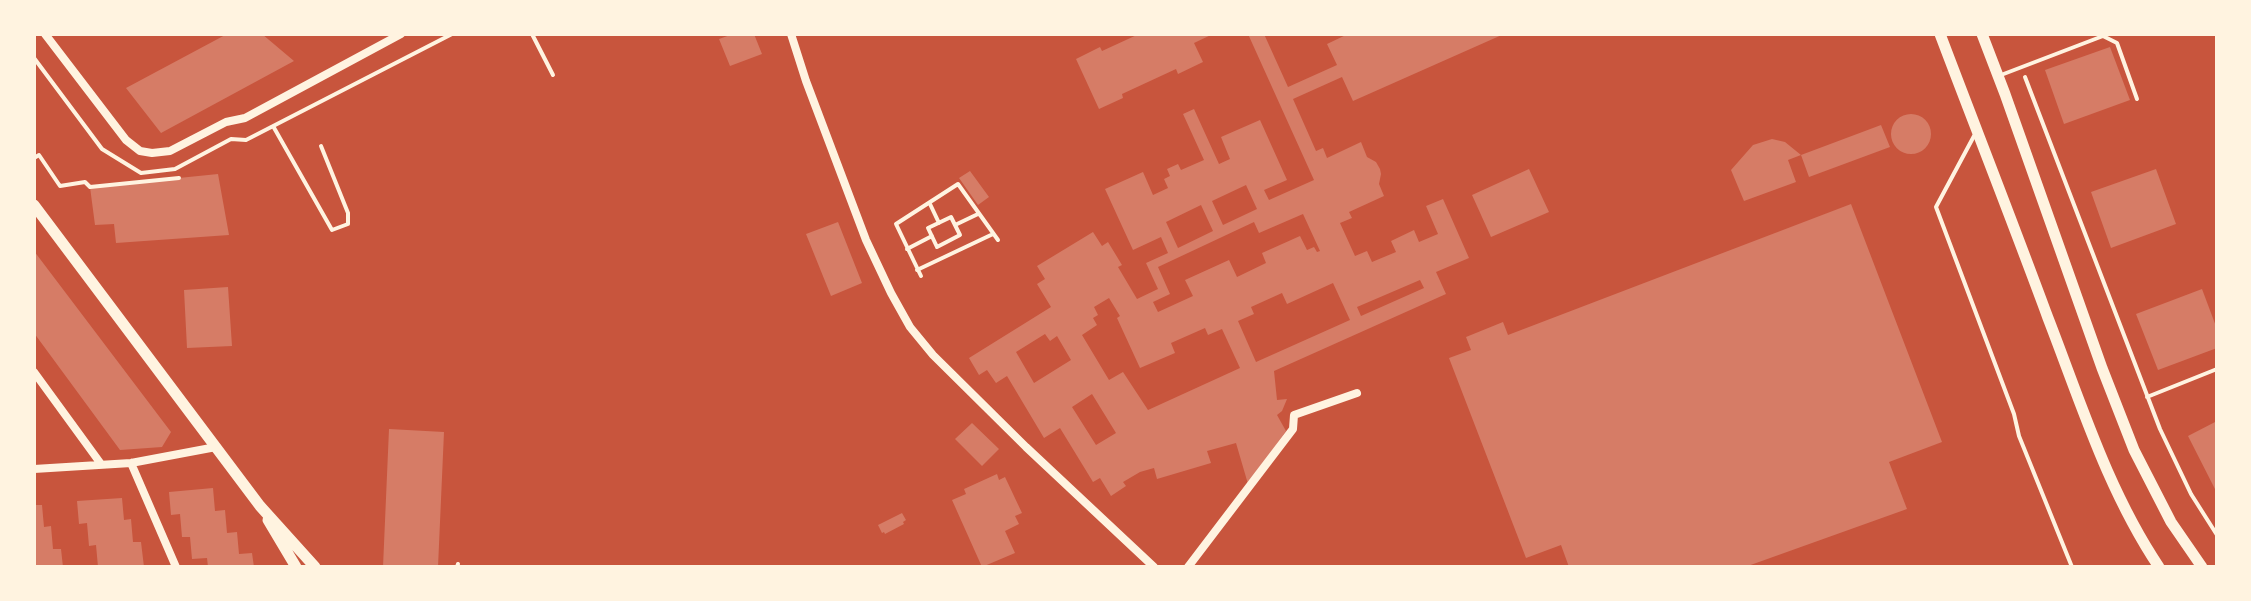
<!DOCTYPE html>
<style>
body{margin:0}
#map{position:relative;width:2251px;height:601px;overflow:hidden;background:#c8553d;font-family:"Zilla Slab",serif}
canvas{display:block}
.frame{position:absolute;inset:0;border:36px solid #fff3e0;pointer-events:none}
</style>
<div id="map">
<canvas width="2251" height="601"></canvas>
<div class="frame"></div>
</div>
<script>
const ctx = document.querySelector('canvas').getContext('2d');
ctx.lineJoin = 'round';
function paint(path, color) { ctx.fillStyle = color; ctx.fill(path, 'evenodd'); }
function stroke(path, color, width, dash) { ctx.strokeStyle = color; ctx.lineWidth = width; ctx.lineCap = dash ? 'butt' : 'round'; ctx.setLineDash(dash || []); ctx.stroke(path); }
const building = new Path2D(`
 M227 34H262L294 61 161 133 126 88Z
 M733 34H754L762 54 730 66 719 39Z
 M1139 34H1213L1194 43 1203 62 1178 74 1176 69 1122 94 1123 98 1099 109 1076 59 1100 47 1102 51Z
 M1248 34H1264L1288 87 1337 65 1327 44 1348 34H1504L1353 101 1342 77 1293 99 1316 151 1323 148 1327 158 1361 142 1367 157 1376 162 1380 169 1381 174 1379 184 1384 196 1349 212 1352 218 1340 223 1355 256 1367 251 1372 262 1396 252 1391 241 1414 230 1419 242 1438 234 1426 206 1443 199 1469 258 1436 272 1446 294 1274 371 1277 400 1287 399 1282 411 1277 415 1286 431 1248 484 1236 443 1207 451 1211 463 1157 479 1154 468 1140 472 1123 482 1126 486 1111 496 1100 478 1093 482 1060 428 1044 438 1007 376 996 383 987 370 979 375 969 358 1051 307 1037 284 1045 279 1037 266 1093 232 1102 246 1108 242 1122 265 1118 267 1137 299 1158 289 1146 263 1168 253 1161 237 1133 250 1105 189 1143 172 1153 195 1168 188 1164 179 1170 176 1167 169 1178 164 1181 170 1204 160 1183 114 1194 109 1219 164 1230 159 1221 137 1260 120 1287 180 1264 190 1269 200 1314 180ZM1246 185 1257 209 1223 225 1212 201ZM1201 205 1213 231 1178 248 1166 222ZM1303 214 1320 251 1317 252 1314 247 1307 250 1300 236 1262 253 1266 263 1237 277 1229 260 1185 280 1193 296 1158 312 1153 302 1170 294 1158 267 1254 222 1259 233ZM1420 280 1424 288 1361 316 1357 307ZM1333 283 1350 320 1256 362 1238 321 1254 314 1251 307 1282 293 1287 304ZM1109 298 1120 316 1117 318 1140 368 1175 353 1171 343 1205 328 1208 335 1222 329 1240 368 1148 410 1123 372 1109 380 1082 335 1097 325 1093 318 1098 315 1094 307ZM1045 334 1050 341 1057 336 1071 360 1034 383 1016 352ZM1092 394 1116 433 1096 445 1072 407Z
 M2110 47 2130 100 2064 124 2045 70Z
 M1891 134a20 20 0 1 1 40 0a20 20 0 1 1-40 0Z
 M1881 125 1890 147 1809 177 1801 155 1788 160 1796 182 1744 201 1731 170 1753 145 1772 139 1785 142 1801 155Z
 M1529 169 1549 212 1491 237 1472 195Z
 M2156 169 2176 224 2111 248 2091 192Z
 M970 171 989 197 978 205 959 178Z
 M218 174 229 235 116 243 114 224 95 225 90 187Z
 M1851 204 1942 442 1889 462 1907 509 1745 567H1611L1610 565 1605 567H1569L1561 545 1526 558 1449 358 1471 350 1466 337 1503 322 1508 335Z
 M838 222 862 283 831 296 806 234Z
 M34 251 171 432 162 447 120 450 34 333Z
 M228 287 232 346 187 348 184 290Z
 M2202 289 2217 329V348L2158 370 2136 314Z
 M2217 421V493L2188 436Z
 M972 423 999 449 982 466 955 439Z
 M389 429 444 432 438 567H383Z
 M997 474 999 480 1005 477 1022 513 1015 516 1019 524 1005 531 1015 553 982 567 952 500 966 494 964 489Z
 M213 488 215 511 225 510 227 533 237 532 239 554 252 553 254 567H208L207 558 192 559 190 537H182L180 514 171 515 169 492Z
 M122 498 124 520 131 519 133 542H141L144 567H98L96 545 89 546 87 523 79 524 77 501Z
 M34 505H42L44 527 51 526 53 549H61L63 567H34Z
 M902 513 906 520 903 522 904 524 885 534 884 532 882 533 878 525Z`);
const path = new Path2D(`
 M532 34 553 75
 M34 58 102 149 141 173 175 169 231 139 246 140 452 34
 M2025 77 2160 429 2191 494 2217 535
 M273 126 332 230 348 224V213L321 146
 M34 158 39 155 60 186 85 182 90 187 179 178
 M930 204 939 223
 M951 217 960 235 937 247 928 228Z
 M955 225 978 214
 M907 249 932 236
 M917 270 993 234
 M921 276 896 224 958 184 998 240
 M2147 397 2217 369`);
const service = new Path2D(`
 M2001 75 2103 36 2117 43 2137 99
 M1974 136 1936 207 2014 414 2019 436 2072 567
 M457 567 458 564`);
const minor = new Path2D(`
 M45 34 126 140 140 151 152 153 170 151 226 122 245 118 401 34
 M791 34 806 81 866 240 891 293 910 327 933 355 1026 447 1154 567
 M34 372 101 464
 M131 463 176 567
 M34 469 131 463 216 447
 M1188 567 1293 429 1294 415 1357 393`);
const tertiary = new Path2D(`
 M1940 34C1976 129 2013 223 2048 318 2081 403 2108 491 2159 567
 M1982 34 2005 94 2102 368 2134 450 2171 522 2202 567
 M34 205 260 506 315 567
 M268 520 296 567`);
paint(building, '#d67c66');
stroke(path, '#fff3e0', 4);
stroke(service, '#fff3e0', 4);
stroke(minor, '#fff3e0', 8);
stroke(tertiary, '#fff3e0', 11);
</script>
